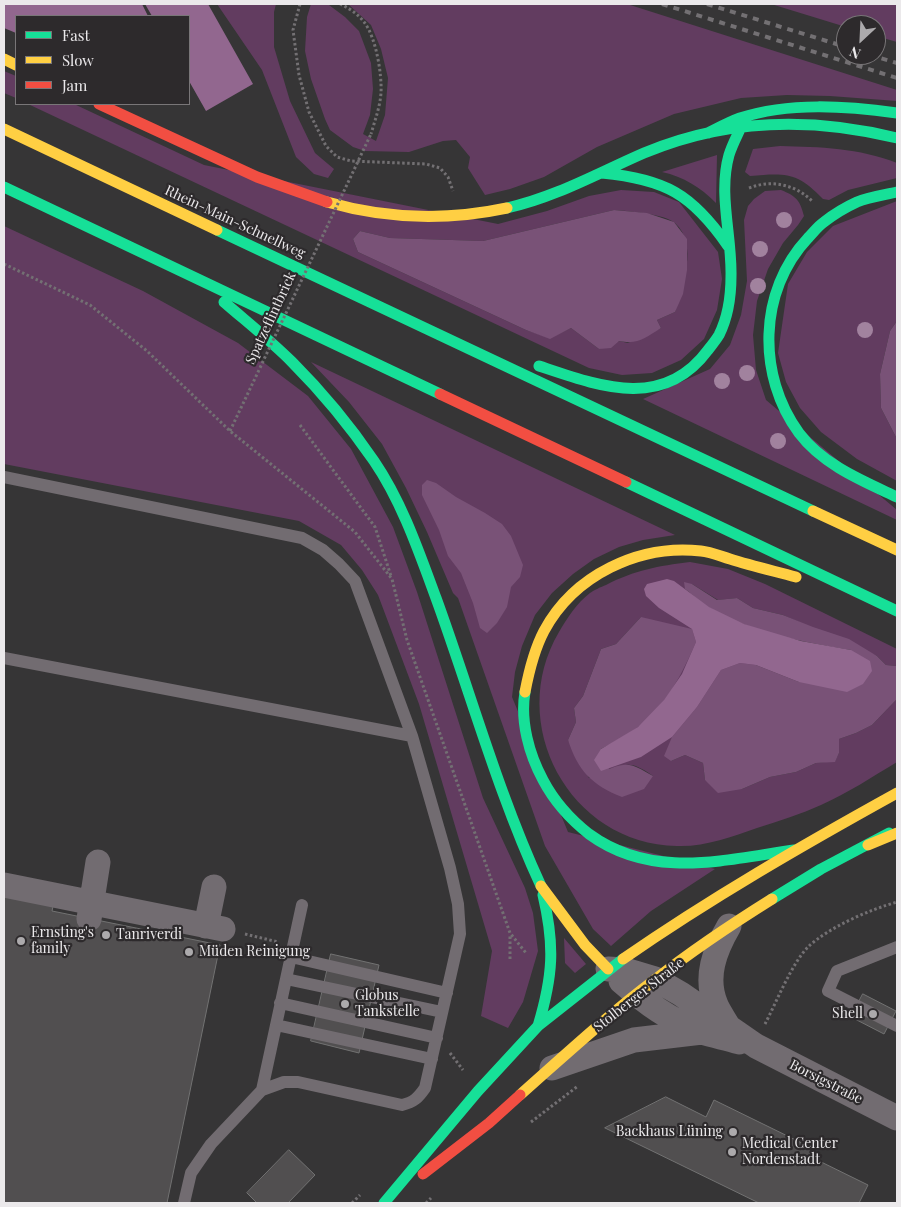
<!DOCTYPE html>
<meta charset="utf-8">
<style>
body{margin:0}
#map{position:relative;width:901px;height:1207px;overflow:hidden;background:#363536;font-family:"Playfair Display",serif}
canvas{display:block}
.frame{position:absolute;inset:0;border:5px solid #ebe9eb;pointer-events:none}
.legend{position:absolute;left:15px;top:15px;width:175px;height:90px;box-sizing:border-box;background:#2d2a2c;border:1px solid #797678;margin:0;padding:6px 9px;list-style:none;font-size:15px;color:#ebe9eb}
.legend li{display:flex;align-items:center;gap:10px;height:25px}
.legend b{width:25px;border:1px solid #797678}
.north{position:absolute;left:836px;top:15px;width:50px;height:50px;box-sizing:border-box;background:#2d2a2c;border:1px solid #797678;border-radius:50%;rotate:205deg;font-size:14px;font-weight:700;line-height:20px;text-align:center;color:#ebe9eb}
.north::after{content:'';display:block;margin:auto;width:18px;height:22px;background:#acaaac;clip-path:polygon(50% 0,100% 100%,50% 72%,0 100%)}
</style>
<div id="map">
<canvas width="901" height="1207"></canvas>
<div class="frame"></div>
<ul class="legend">
<li><b style="height:6px;background:#16e098"></b>Fast</li>
<li><b style="height:6px;background:#ffcf43"></b>Slow</li>
<li><b style="height:6px;background:#f24e42"></b>Jam</li>
</ul>
<div class="north">N</div>
</div>
<script>
const ctx = document.querySelector('canvas').getContext('2d');
ctx.lineJoin = 'round';
function paint(path, color) { ctx.fillStyle = color; ctx.fill(path, 'evenodd'); }
function stroke(path, color, width, dash) { ctx.strokeStyle = color; ctx.lineWidth = width; ctx.lineCap = dash ? 'butt' : 'round'; ctx.setLineDash(dash || []); ctx.stroke(path); }
function label(font, color, halo, rows, align = 'center') {
  ctx.font = font + ' "Playfair Display",serif'; ctx.lineWidth = 4.5; ctx.setLineDash([]); ctx.textBaseline = 'middle'; ctx.strokeStyle = halo; ctx.fillStyle = color; for (const [text, x, y, turn = 0] of rows) {
    ctx.save(); ctx.translate(x, y); ctx.rotate((+turn || 0) * Math.PI / 180); ctx.textAlign = isNaN(turn) ? turn : align; if (halo) ctx.strokeText(text, 0, 0); ctx.fillText(text, 0, 0); ctx.restore();
  }
}
const green = new Path2D(`
 M217 4H276L274 12V47L290 101 315 153 334 169 328 178 314 174 296 157 262 70Z
 M311 4 329 5 345 17 359 31 371 63 373 89 370 115 363 134 376 141 385 115 388 78 381 49 371 25 348 4H627L897 90V101L830 96 787 95 741 98 674 114 597 147 544 177 510 189 485 195 468 168 470 157 456 140 443 141 409 152 365 151 353 147 330 130 325 119 311 79 305 51 307 17Z
 M771 4H897V42L876 36V25H846V27Z
 M4 71 16 76V98L4 93Z
 M28 104H74L204 165 498 224 547 211 589 196 621 190 654 192 679 202 718 252 722 279 717 310 704 339 681 360 652 373 622 375 589 368ZM614 210C628 211 665 214 675 223 699 245 682 286 675 312L657 320 661 328 628 343 619 341 599 349 571 328 550 338 526 330 358 252 353 239 360 231 390 238 483 241Z
 M780 146C820 147 859 148 897 163V178L848 190 829 200 823 199C797 172 786 173 750 176L745 172 753 149Z
 M717 155 716 203C700 187 684 177 662 172Z
 M781 190C796 196 800 200 804 216L798 225 783 243 768 269 757 301 753 335 756 370 766 400 897 510V520L643 399 710 369 730 345 741 315 747 281 744 220 748 206 754 199 765 191Z
 M897 201V321L890 331 880 374 881 408 897 439V481L857 459 821 432 800 408 786 382 778 353 788 284 807 252 833 226Z
 M4 226 143 291 238 343 308 396 351 449 393 527 417 592 483 798 525 888 533 913 538 951 523 1002 508 1028 481 1016 492 951 419 704 378 595 362 570 341 545 299 521 4 464Z
 M311 362 675 535 643 540 619 547 594 559 573 574 552 593 535 615 522 646 515 672 512 697 568 832 715 869 651 911 611 946 593 929 545 846 458 598 453 593 427 532 406 488 382 444 349 402Z
 M690 562 728 569 765 584 897 649V666L886 665 877 656 783 615 753 608 737 598 718 600 692 584 685 589 709 607 744 624 799 682 756 665 671 761 685 755 703 763 705 780 742 789 770 777 796 772 816 763 835 761 839 753V739L856 733 872 725 897 699V762C872 777 848 793 821 805 801 814 779 821 757 828 731 837 705 847 677 846 569 844 505 723 559 632 567 618 577 603 590 593 594 590 601 587 606 585 635 570 658 566 690 562ZM641 617 601 771C627 766 627 758 653 776L589 778 568 740 576 722 574 708 583 696 601 649 616 644Z
 M564 938 586 964 575 973 565 963Z`);
const forest = new Path2D(`
 M614 210 647 213 674 222 687 239V270L683 294 675 312 657 320 661 328C645 338 638 345 619 341L611 348 599 349 571 328 550 339 526 330 358 252 353 239 360 231 390 238 483 241Z
 M897 321V439L881 408 880 374 890 331Z
 M427 480 436 483 456 497 485 513 502 524 511 536 523 565 520 577 511 587 507 607 497 623 487 633 480 628 473 603 461 573 448 556 439 530 422 495V485Z
 M684 582 692 584 717 600 737 598 753 608 783 615 813 627 849 639 877 656 886 665 897 666V699L872 725 856 733 839 739V753L835 762 816 763 796 772 770 777 742 789 718 793 705 780 703 763 685 755 671 761 664 756 672 737 697 707 721 670 740 663 756 665 799 682 851 650C803 642 752 633 710 608 701 603 693 595 685 589Z
 M641 617 692 629 696 642C682 674 666 706 638 727 626 736 613 742 601 749L609 769C630 761 633 765 653 776L644 789 622 797C592 785 578 771 568 740L576 722 574 708 583 696 601 649 616 644Z`);
const water = new Path2D(`
 M4 4H142L148 16H16V33L4 28Z
 M145 4H208L253 84 206 111 189 81V16H152Z
 M667 579 674 581 709 607 744 624 801 641 851 650 870 661 872 671 863 684 847 692 799 682 756 665 740 663 721 670 697 707 672 737 641 757 601 771 594 760 601 749 638 727 664 700 682 674 696 642 692 629 659 608 646 596 644 589 647 584Z`);
const building = new Path2D(`
 M4 892 54 902 52 911 220 945 167 1203H4Z
 M331 954 379 965 359 1053 311 1041Z
 M863 994 896 1011 884 1034 851 1017Z
 M666 1097 706 1117 714 1100 812 1148 809 1156 868 1185 859 1203H759L605 1128Z
 M289 1150 315 1175 288 1203H257L247 1193Z`);
const path = new Path2D(`
 M300 4 293 30 299 75 309 112 326 146 337 157 351 161 426 164 440 168 448 177 453 191
 M340 4C349 8 358 14 364 22 376 37 382 74 381 93 380 107 375 120 371 134
 M749 188C772 179 796 185 812 201
 M4 264 90 305 147 351 230 431 355 532 392 579 407 640 510 933 526 953
 M300 425 375 527 391 576
 M245 934 278 942
 M510 959V934
 M765 1024C776 1003 792 963 808 947 829 927 869 910 897 902
 M450 1053 463 1070
 M531 1122 578 1086
 M352 1203 360 1195
 M426 1203 431 1198`);
const lane = new Path2D(`
 M4 477 302 538 323 550 339 564 355 581 412 736 450 868 458 904 460 934 425 1088C418 1098 414 1102 402 1105L298 1082H284L262 1090 211 1144 191 1173 184 1203
 M4 658 412 736
 M897 947 837 971 828 991 897 1026
 M291 957 447 993
 M286 979 442 1012
 M280 1003 437 1038
 M276 1025 432 1059
 M262 1090 302 905`);
const street = new Path2D(`
 M4 885 223 929
 M89 919 98 862
 M206 926 214 887
 M608 969 625 970 655 979 681 994 756 1046 897 1118
 M621 981C645 1002 670 1021 702 1032 714 1036 727 1038 739 1042
 M728 1026C724 1019 719 1012 716 1005 704 977 715 950 729 926
 M552 1068 634 1040 702 1032`);
const fast = new Path2D(`
 M708 133C718 128 729 122 740 118 789 102 846 106 897 113
 M602 173C665 179 692 194 728 246
 M4 187 440 394
 M897 192C884 195 869 197 857 202 846 207 833 215 824 222 818 226 813 233 808 238 758 291 757 376 799 433 823 465 863 481 897 497
 M507 208C556 197 598 173 644 153 725 119 812 117 897 138
 M217 230 813 511
 M224 302C247 322 271 341 292 362 322 392 350 426 374 461 402 502 419 552 436 598 471 694 498 793 541 886
 M539 366C599 386 663 411 708 350 712 345 716 340 719 335 728 317 731 295 731 276 732 236 718 194 729 155 732 145 737 136 741 127
 M626 482 897 611
 M525 692C520 721 529 754 543 780 554 801 570 819 589 834 652 880 723 860 794 850
 M772 899 821 869 889 833
 M538 1026C553 976 555 946 543 895
 M384 1203 478 1091 538 1026 623 959`);
const slow = new Path2D(`
 M4 59 16 65
 M4 129 217 230
 M327 202C386 219 446 221 507 208
 M813 511 897 550
 M525 692C529 671 534 650 544 631 574 575 639 544 701 551 711 552 720 556 730 559 752 566 774 571 796 577
 M868 845 897 833
 M541 886 585 945 608 969
 M623 959C711 898 803 845 897 793
 M520 1095C564 1056 608 1015 656 979 693 950 732 924 772 899`);
const jam = new Path2D(`
 M99 104 257 177 327 202
 M440 394 626 482
 M423 1174 489 1123 520 1095`);
const rail = new Path2D(`
 M662 4 897 78
 M707 4 846 47
 M870 55 897 63`);
const pathBridge = new Path2D(`
 M230 431 371 134`);
const trees = [
 [784,220],
 [760,249],
 [758,286],
 [865,330],
 [747,373],
 [722,381],
 [778,441]
];
const markers = [
 [106,935,5,"#acaaac"],
 [21,941,5,"#acaaac"],
 [189,952,5,"#acaaac"],
 [345,1004,5,"#acaaac"],
 [873,1014,5,"#acaaac"],
 [733,1132,5,"#acaaac"],
 [732,1152,5,"#acaaac"]
];
const streetNames = [
 ["Rhein-Main-Schnellweg",235,222,25],
 ["Spatzeflintbrick",271,318,-65],
 ["Stolberger Straße",639,995,-38],
 ["Borsigstraße",826,1082,27]
];
const poiNames = [
 ["Ernsting's",31,933],
 ["family",31,949],
 ["Tanriverdi",116,935],
 ["Müden Reinigung",199,952],
 ["Globus",355,996],
 ["Tankstelle",355,1012],
 ["Shell",863,1014,"right"],
 ["Backhaus Lüning",723,1132,"right"],
 ["Medical Center",742,1144],
 ["Nordenstadt",742,1160]
];
paint(green, '#623c60');
paint(forest, '#795277');
paint(water, '#92678f');
paint(building, '#514f50');
stroke(building, '#727272', 1);
stroke(path, '#737073', 3, [2.5, 2.5]);
stroke(lane, '#726c71', 12);
stroke(street, '#726c71', 25);
stroke(fast, '#16e098', 11);
stroke(slow, '#ffcf43', 11);
stroke(jam, '#f24e42', 11);
stroke(rail, '#737073', 4, [6, 6]);
stroke(pathBridge, '#737073', 3, [2.5, 2.5]);
ctx.fillStyle = '#a1829e';
for (const [x, y] of trees) { ctx.beginPath(); ctx.arc(x, y, 8, 0, 2 * Math.PI); ctx.fill(); }
for (const [x, y, r, color] of markers) { const dot = new Path2D(); dot.arc(x, y, r, 0, 2 * Math.PI); ctx.fillStyle = color; ctx.fill(dot); stroke(dot, '#2d2a2c', 2); }
label('14px', '#ebe9eb', '#2d2a2c', streetNames);
label('14px', '#ebe9eb', '#2d2a2c', poiNames, 'left');
</script>
